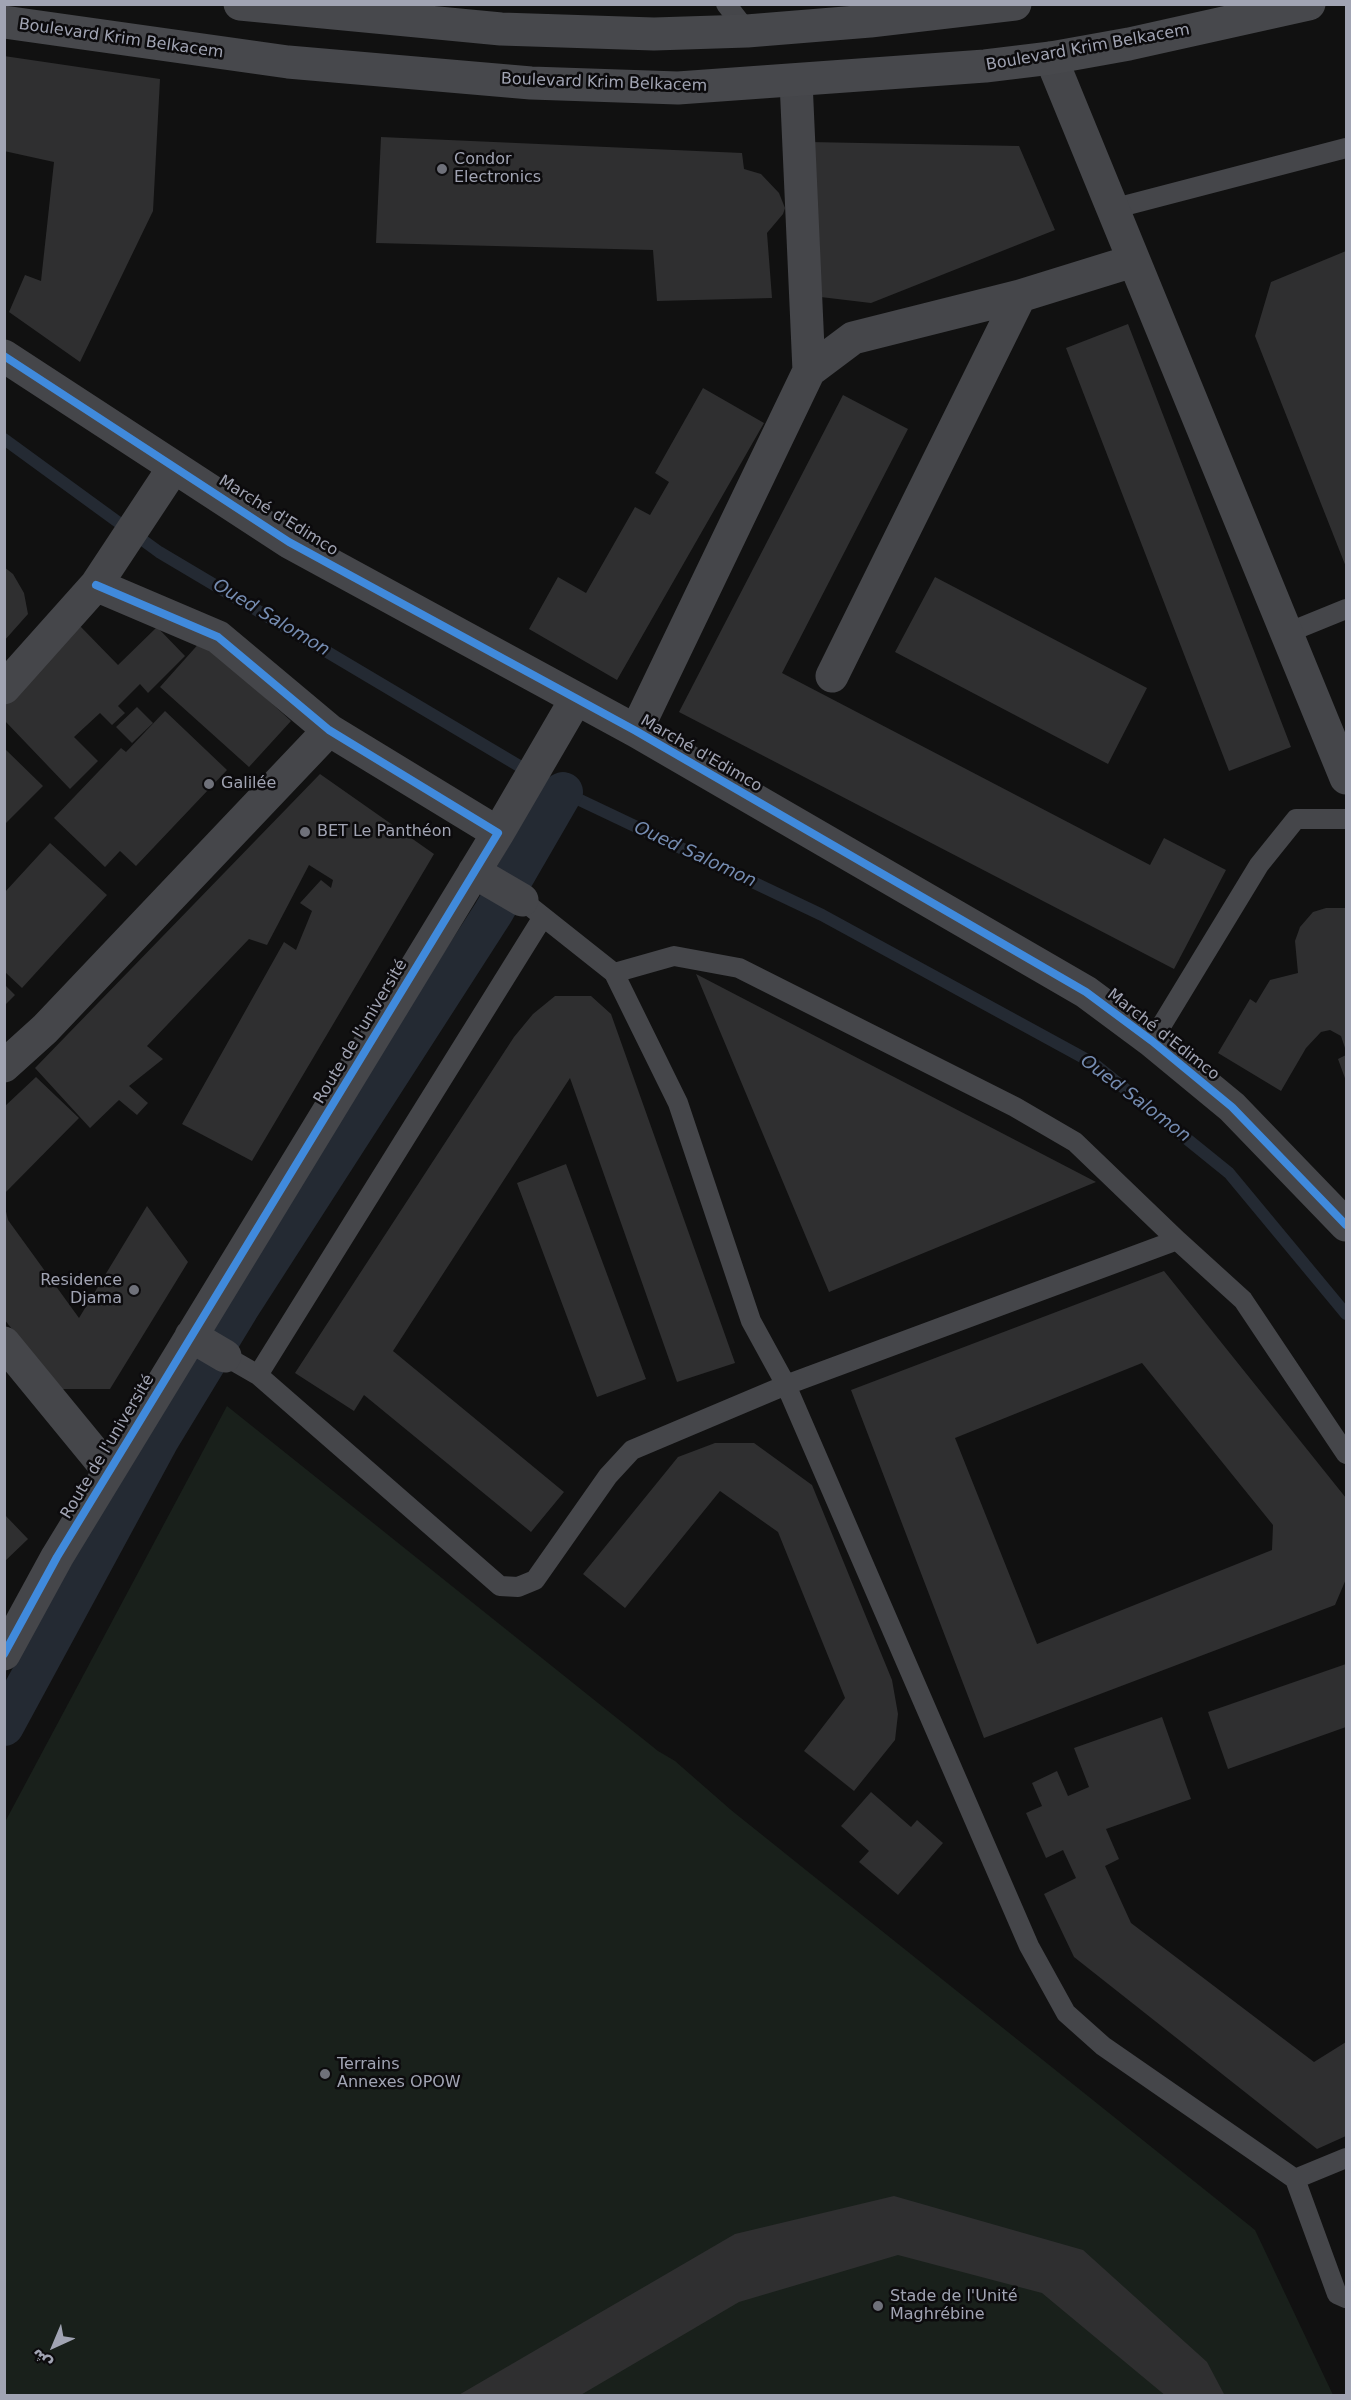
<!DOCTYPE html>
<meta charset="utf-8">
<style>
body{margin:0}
#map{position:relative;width:1351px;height:2400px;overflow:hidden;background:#111;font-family:"DejaVu Sans",Cairo,sans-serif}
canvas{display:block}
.frame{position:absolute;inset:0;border:6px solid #a1a4b3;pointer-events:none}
.north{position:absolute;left:24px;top:2316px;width:60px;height:60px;-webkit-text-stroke:4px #0c0b0d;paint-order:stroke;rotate:224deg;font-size:16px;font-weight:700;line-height:24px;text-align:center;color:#a1a4b3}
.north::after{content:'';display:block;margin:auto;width:21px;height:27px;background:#a1a4b3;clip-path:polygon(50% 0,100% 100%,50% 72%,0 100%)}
</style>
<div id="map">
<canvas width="1351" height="2400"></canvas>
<div class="frame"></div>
<div class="north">ش</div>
</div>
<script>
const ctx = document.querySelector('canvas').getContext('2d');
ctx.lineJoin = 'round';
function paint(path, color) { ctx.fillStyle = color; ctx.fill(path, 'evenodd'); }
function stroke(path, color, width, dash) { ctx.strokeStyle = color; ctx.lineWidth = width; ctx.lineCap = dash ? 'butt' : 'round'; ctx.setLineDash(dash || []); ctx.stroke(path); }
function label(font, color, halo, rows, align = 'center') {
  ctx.font = font + ' "DejaVu Sans",sans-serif'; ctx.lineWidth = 5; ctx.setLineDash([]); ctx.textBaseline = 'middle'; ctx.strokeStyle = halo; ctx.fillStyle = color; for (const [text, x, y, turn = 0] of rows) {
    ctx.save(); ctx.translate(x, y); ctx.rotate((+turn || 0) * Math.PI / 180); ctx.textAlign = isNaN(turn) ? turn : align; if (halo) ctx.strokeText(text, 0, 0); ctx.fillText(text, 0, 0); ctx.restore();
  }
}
const green = new Path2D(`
 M227 1406 658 1751 675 1761 731 1810 1255 2230 1333 2395 5 2396V1822Z`);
const stream = new Path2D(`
 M4 439 159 552 563 792 822 915 1093 1063 1229 1173 1346 1314`);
const canal = new Path2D(`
 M4 1726 160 1438 239 1308 493 913 563 792`);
const building = new Path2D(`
 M4 56 160 79 153 211 80 362 9 312 25 275 41 281 54 162 4 151Z
 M381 137 742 153 744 169 761 174 779 193 785 208 783 214 767 233 772 298 657 301 653 250 376 243Z
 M809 142 1019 146 1055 230 871 303 812 296Z
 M1346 251V567L1255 336 1271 282Z
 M1128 324 1291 747 1229 771 1066 348Z
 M703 388 764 423 617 680 529 629 558 577 586 593 635 507 650 515 669 482 655 473Z
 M843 395 908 429 782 673 1150 865 1164 838 1226 870 1174 969 679 712Z
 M4 567 13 574 24 593 28 614 4 641Z
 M935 577 1147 688 1108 764 895 652Z
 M80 626 118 665 157 627 185 656 148 693 140 684 118 706 125 713 112 725 100 713 74 737 98 761 70 789 5 721V699Z
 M202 640 291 721 249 767 160 687Z
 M137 707 153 723 132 743 116 727Z
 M165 711 227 770 136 866 120 851 105 867 54 818 121 748 126 752Z
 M4 748 43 786 4 825Z
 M320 774 434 854 252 1161 182 1124 284 942 296 950 312 911 300 903 321 880 331 888 333 880 309 865 267 945 249 939 147 1046 163 1059 129 1086 148 1103 137 1115 119 1100 90 1128 35 1068Z
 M50 843 107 895 22 988 5 972V892Z
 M1326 908H1346V1051L1341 1036 1330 1030 1321 1032 1306 1048 1281 1091 1218 1053 1250 999 1256 1003 1270 980 1298 973 1295 941 1300 927 1313 912Z
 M696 974 1096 1182 829 1292Z
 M4 984 15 995 4 1006Z
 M555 996H591L611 1014 735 1363 677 1382 570 1078 393 1351 564 1492 531 1532 364 1395 354 1411 295 1373 514 1037 533 1014Z
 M1346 1055V1081L1338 1059Z
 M36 1077 79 1118 4 1194V1107Z
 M566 1164 646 1379 597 1397 517 1183Z
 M4 1203 8 1220 79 1318 147 1206 188 1262 110 1389H59L4 1319Z
 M1164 1271 1346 1498V1579L1335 1605 984 1738 851 1390ZM1142 1363 1273 1525 1272 1550 1037 1644 955 1438Z
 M715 1443H754L812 1485 892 1680 898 1714 895 1740 854 1791 804 1751 845 1698 778 1532 720 1491 625 1608 583 1574 678 1457Z
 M4 1514 28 1539 4 1562Z
 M1346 1664V1727L1228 1769 1208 1712Z
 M1162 1717 1191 1799 1106 1829 1119 1859 1105 1866 1131 1923 1314 2062 1346 2042V2136L1317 2149 1074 1957 1044 1894 1076 1878 1063 1850 1046 1858 1026 1813 1042 1806 1032 1783 1057 1771 1068 1796 1089 1787 1074 1748Z
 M871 1792 911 1827 917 1820 943 1843 898 1895 859 1862 869 1851 841 1826Z
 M894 2196 1083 2250 1207 2362 1225 2396H1166L1042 2293 898 2255 739 2302 579 2396H457L735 2234Z`);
const service = new Path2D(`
 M726 4 747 31
 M1112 209 1346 148
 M1287 633 1346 609
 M522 900 614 973 678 1103 751 1321 786 1385 1177 1240 1243 1300 1346 1454
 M614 973 674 956 739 968 1015 1107 1075 1142 1177 1240
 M1152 1041 1259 865 1296 819H1346
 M225 1356 258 1375 543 917
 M258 1375 500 1586 518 1587 535 1580 608 1476 632 1450 786 1385 1029 1946 1066 2013 1103 2046 1295 2179
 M1346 2158 1295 2179 1337 2294 1346 2298`);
const minor = new Path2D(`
 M1051 58 1346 778
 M796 81 809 371
 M4 356 289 542 636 731 1086 992 1152 1041 1232 1107 1346 1225
 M832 676 1020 296
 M4 688 96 585 174 467
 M636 731 809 371 853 338 1020 296 1133 261
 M498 833 576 699
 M474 872 522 900
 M4 1066 45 1029 329 730
 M191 1336 225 1356
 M4 1343 109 1471
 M4 1654 57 1557 498 833 329 730 218 637 96 585`);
const primary = new Path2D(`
 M240 4 501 29 654 34 747 31 870 21 1015 4
 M4 22 288 62 531 83 678 88 985 66 1051 58 1129 44 1309 4`);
const cycleway = new Path2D(`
 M4 356 289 542 636 731 1086 992 1152 1041 1232 1107 1346 1225
 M4 1654 57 1557 498 833 329 730 218 637 96 585`);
const markers = [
 [442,169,6,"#6f717a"],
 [209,784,6,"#6f717a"],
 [305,832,6,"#6f717a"],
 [134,1290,6,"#6f717a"],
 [325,2074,6,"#6f717a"],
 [878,2306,6,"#6f717a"]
];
const streetNames = [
 ["Boulevard Krim Belkacem",121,39,8],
 ["Boulevard Krim Belkacem",1088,48,-10],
 ["Boulevard Krim Belkacem",604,83,2],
 ["Marché d'Edimco",278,516,32],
 ["Marché d'Edimco",701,754,30],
 ["Route de l'université",361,1032,-59],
 ["Marché d'Edimco",1163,1035,38],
 ["Route de l'université",108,1447,-59]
];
const poiNames = [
 ["Condor",454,160],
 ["Electronics",454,178],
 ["Galilée",221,784],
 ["BET Le Panthéon",317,832],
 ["Residence",122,1281,"right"],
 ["Djama",122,1299,"right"],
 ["Terrains",337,2065],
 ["Annexes OPOW",337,2083],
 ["Stade de l'Unité",890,2297],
 ["Maghrébine",890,2315]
];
const waterNames = [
 ["Oued Salomon",271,618,31],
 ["Oued Salomon",695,855,25],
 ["Oued Salomon",1135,1099,37]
];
paint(green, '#19201b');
stroke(stream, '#242a33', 12);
stroke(canal, '#242a33', 40);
paint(building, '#2f2f30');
stroke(service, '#45464a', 20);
stroke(minor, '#45464a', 33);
stroke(primary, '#47484c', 33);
stroke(cycleway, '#408adc', 8);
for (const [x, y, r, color] of markers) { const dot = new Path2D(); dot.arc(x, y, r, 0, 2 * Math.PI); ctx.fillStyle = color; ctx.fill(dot); stroke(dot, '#0c0b0d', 2); }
label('16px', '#a1a4b3', '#0c0b0d', streetNames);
label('16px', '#a1a4b3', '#0c0b0d', poiNames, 'left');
label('italic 18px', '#758cb1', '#0c0b0d', waterNames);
</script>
